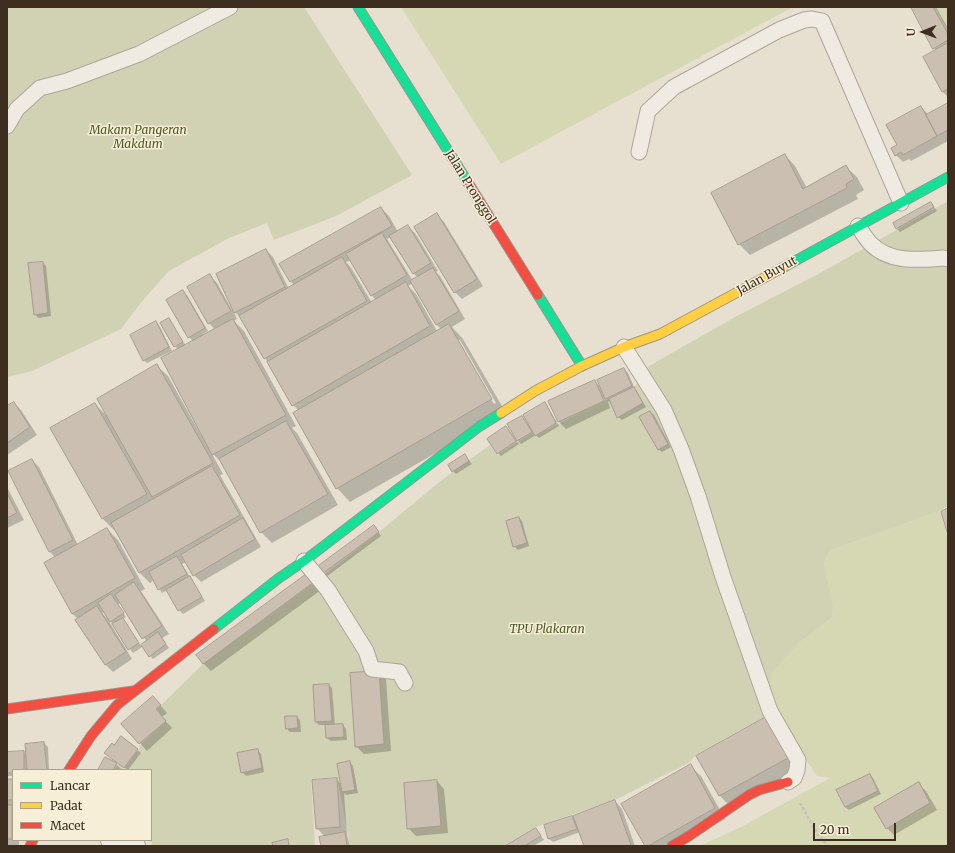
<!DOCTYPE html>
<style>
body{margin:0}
#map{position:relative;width:955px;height:853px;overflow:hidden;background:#e7e0d1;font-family:Merriweather,serif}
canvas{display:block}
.frame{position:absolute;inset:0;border:8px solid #3d2e20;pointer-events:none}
.legend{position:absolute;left:12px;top:769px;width:140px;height:72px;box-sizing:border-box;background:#f7eed8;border:1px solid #ada18e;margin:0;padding:5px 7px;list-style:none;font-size:12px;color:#3d2e20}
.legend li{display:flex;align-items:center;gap:8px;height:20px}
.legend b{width:20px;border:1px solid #ada18e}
.north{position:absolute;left:903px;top:12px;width:40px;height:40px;-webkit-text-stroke:3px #f7eed8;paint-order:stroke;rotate:269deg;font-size:11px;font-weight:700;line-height:16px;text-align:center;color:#3d2e20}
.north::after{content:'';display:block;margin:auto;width:14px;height:18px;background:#3d2e20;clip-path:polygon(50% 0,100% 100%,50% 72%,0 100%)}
.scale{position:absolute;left:813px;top:823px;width:83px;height:18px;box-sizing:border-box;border:2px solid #3d2e20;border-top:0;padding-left:5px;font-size:12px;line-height:14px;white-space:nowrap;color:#3d2e20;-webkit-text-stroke:3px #f7eed8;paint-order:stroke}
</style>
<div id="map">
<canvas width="955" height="853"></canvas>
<div class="frame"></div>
<ul class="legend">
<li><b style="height:5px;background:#16e098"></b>Lancar</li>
<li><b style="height:5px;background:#ffcf43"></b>Padat</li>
<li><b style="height:5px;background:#f24e42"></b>Macet</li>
</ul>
<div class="north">U</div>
<div class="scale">20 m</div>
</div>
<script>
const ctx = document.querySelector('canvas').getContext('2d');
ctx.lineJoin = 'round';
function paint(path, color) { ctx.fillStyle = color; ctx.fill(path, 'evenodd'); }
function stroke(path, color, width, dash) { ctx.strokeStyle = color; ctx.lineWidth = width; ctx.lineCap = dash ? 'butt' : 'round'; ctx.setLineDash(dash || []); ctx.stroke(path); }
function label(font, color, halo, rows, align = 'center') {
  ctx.font = font + ' Merriweather,serif'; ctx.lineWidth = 3; ctx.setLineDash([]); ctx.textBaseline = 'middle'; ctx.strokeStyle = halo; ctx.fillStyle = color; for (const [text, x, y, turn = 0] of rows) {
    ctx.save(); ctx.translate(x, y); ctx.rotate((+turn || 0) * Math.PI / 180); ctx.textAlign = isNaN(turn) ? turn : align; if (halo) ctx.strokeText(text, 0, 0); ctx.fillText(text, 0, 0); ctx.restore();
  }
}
const green = new Path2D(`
 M401 7H793L501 164Z
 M935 7H948V25L945 26Z
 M940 511 948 537V846H700L741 827 830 778 817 776 801 753 777 710 769 689 772 672 800 642 832 618 833 606 824 563 831 550Z`);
const cemetery = new Path2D(`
 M7 7H304L412 175 336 216 274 240 267 223 227 239 169 271 143 300 121 329 32 371 7 377Z
 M948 201V506L940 511 831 550 824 563 833 606 832 618 800 642 772 672 766 716 696 755 690 762 617 799 536 827 503 846H350L337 777 311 779 315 846H151L152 842 142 840H151V770H115L118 764 124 769 139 749 140 745 166 721 157 709 203 664 315 582 379 532 443 479 490 445 497 455 532 433 535 436 558 424 636 385 649 366 735 317 822 272Z`);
const shadow = new Path2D(`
 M911 7H936L948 28V97L943 92 924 57 936 51Z
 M948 104V141L911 161 909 159 903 162 896 155 921 107 928 114Z
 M785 155 795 166 807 188 846 167 857 177 864 190 856 195 858 199 750 255 739 244Z
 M931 203 937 211 900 232 896 228Z
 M381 208 389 216 398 232 407 226 415 233 438 271 436 272 440 276 465 319 452 327 463 339 506 413 350 502 337 488 299 411 293 405 242 319 233 310 237 319 234 321 244 331 296 426 292 428 297 433 338 505 272 543 261 532 223 464 211 452 223 474 220 475 261 547 201 582 194 575 186 562 182 564 205 601 183 614 179 610 167 590 162 593 154 580 150 583 139 572 115 529 114 530 103 519 52 428 95 404 107 416 157 366 168 376 201 435 202 434 178 350 161 323 168 319 186 346 194 342 189 337 183 292 187 295 208 331 203 334 204 336 215 330 209 323 189 288 210 276 217 283 232 310 266 250 273 257 289 289 295 286 291 282ZM391 237 414 274 418 278 413 281 387 239ZM351 260 372 296 376 300 372 303 352 269 346 262ZM413 283 437 325 441 329 437 331 416 294 408 286ZM457 340H460L496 403 494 404Z
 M437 215 444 222 483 286 462 299 455 292Z
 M43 263 46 266 51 316 38 318 35 314Z
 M156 322 159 325 172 351 147 363 144 360Z
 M624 369 628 373 635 389 646 407 622 420 618 417 610 401 608 402 610 408 566 429 559 422 595 381 601 388Z
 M14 403 21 410 37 435 7 455V408Z
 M545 404 548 407 559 426 539 438 536 435 521 444 516 439V440L519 444 501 456 498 453 506 427 515 439 517 438 522 417 530 428Z
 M650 412 654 415 671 447 662 452 658 449Z
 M465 456 472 464 456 474 453 471Z
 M32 460 39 467 78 545 107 529 118 540 145 589 141 591 169 634 162 638 169 648 153 659 142 647 133 653 114 625 107 618 132 659 113 672 106 665 78 619 72 613 56 558 50 552ZM121 603 147 642 141 646 123 619 126 617 118 604ZM104 612 108 617 107 618 102 613Z
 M7 487 24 520 7 528Z
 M519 518 522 521 529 546 518 550 514 546Z
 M377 530 381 536 326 577 323 573Z
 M308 575 321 590 211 671 203 663Z
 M379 672 386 679 391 751 364 754 356 746Z
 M329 685 332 688 335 726 343 725 346 729 347 740 331 741 327 738 326 725H319L316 722Z
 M160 705 167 713 162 717 172 728 147 751 123 724Z
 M297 717 300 720 301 732H290L287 729Z
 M766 718 798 769 730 806 720 796Z
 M44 743 48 747 49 770H13V776H7V753L24 752 27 755Z
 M115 746 137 750 141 753 128 770 109 756Z
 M257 750 261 754 264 772 246 776 242 772Z
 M350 762 353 766 358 793 346 795 344 793 347 835 350 846H322L325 837 317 828 336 779 342 785Z
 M116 764 122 770H99Z
 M690 766 701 776 725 819 678 846H646Z
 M869 775 873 778 881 794 849 810 845 807Z
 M7 780H13V840H19V846H7Z
 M437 781 444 789 448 833 416 836 408 828Z
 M918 784 926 791 937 810 894 835 887 828Z
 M615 801 622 809 635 846H585L580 832 553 842 549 839 572 817 576 821Z
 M536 829 544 840 533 846H507Z`);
const building = new Path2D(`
 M911 7H933L948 34V40L933 49Z
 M948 43V89L942 92 923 57Z
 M948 103V130L937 136 926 115Z
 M921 106 937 136 903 155 901 152 895 156 891 148 897 145 886 125Z
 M785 154 803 189 846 165 854 179 846 184 847 188 738 245 711 193Z
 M931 202 934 207 896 229 893 223Z
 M381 207 392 226 290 282 279 264Z
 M437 213 477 279 454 293 414 227Z
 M408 225 431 263 413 274 389 236Z
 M382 233 407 275 371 296 346 254Z
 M266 249 285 287 234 313 216 274Z
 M342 257 367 301 264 359 239 316Z
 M43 262 48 313 34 315 28 263Z
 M433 268 459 311 436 325 410 281Z
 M210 274 231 311 208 324 187 287Z
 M406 282 430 326 292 406 267 362Z
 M183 290 205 328 188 338 166 300Z
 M169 318 183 342 174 347 160 323Z
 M233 319 286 415 212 455 161 358Z
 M156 321 169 347 143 361 130 335Z
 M449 324 492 399 336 489 293 413Z
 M157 364 213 463 152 497 97 399Z
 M624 368 632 386 605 399 597 380Z
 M595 380 604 401 558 422 548 401Z
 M634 387 643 403 617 418 609 399Z
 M14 402 30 427 7 443V406Z
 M545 402 556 423 535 436 523 415Z
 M95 403 147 494 102 519 50 428Z
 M650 411 668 444 658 450 639 417Z
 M522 416 532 432 517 441 507 424Z
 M286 421 328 494 260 533 219 459Z
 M506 426 516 441 497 454 487 439Z
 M465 454 469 461 452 472 448 465Z
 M32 459 73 540 49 552 8 471Z
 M212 466 240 515 139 573 111 523Z
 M7 493 17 513 7 518Z
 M948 508V535L941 512Z
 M519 517 527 543 513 547 506 521Z
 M243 518 255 539 193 576 181 555Z
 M374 525 379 532 322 574 317 567Z
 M107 528 135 578 72 614 44 563Z
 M177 556 187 574 158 590 149 572Z
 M308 573 314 582 203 664 196 655Z
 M190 576 202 597 178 611 166 590Z
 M134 582 162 626 142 639 115 595Z
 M111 594 124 613 110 622 98 603Z
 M97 606 126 652 105 665 75 620Z
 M123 618 139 643 128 650 112 624Z
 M158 632 166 644 149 657 141 645Z
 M379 671 384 744 355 747 350 673Z
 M329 684 332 721 315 722 313 685Z
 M153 696 161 705 156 709 166 721 139 744 121 724Z
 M285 716H297L298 728 286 729Z
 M766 717 788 758 719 796 696 756Z
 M343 724 344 737 326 738 325 725Z
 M121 736 138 749 124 768 104 753 112 743 114 745Z
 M44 742 47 770H27L25 744Z
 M258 749 262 768 241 773 237 753Z
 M24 751V770H13V773H7V752Z
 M105 757 117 763 113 770H98Z
 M350 761 355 790 342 792 337 764Z
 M691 764 715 808 648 846H645L621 804Z
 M870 774 878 791 845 807 836 790Z
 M337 778 340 827 316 829 312 780Z
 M7 779H13V800H7Z
 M437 780 441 826 407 829 404 783Z
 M919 782 930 803 886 829 874 808Z
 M615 800 631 845 627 846H584L573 816Z
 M7 805H12V839H7Z
 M572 816 577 829 548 839 544 825Z
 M536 828 541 836 524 846H505Z
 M345 832 347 846H321L319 837Z
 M288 839 289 846H273L272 843Z`);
const path = new Path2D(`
 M800 803 818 835 828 846`);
const lane = new Path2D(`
 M7 126 17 109 40 88 67 81 139 54 230 7
 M639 152 648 111 674 87 779 30 804 20 812 19 822 21 901 203
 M858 226C862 232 866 239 871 244 890 263 918 260 943 258L948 259
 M624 347 664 410 681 449 698 496 723 577 770 711 798 760 797 770 794 778 788 782
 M304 561 328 590 366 651 372 669 399 672 405 683`);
const street = new Path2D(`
 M112 840 134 846`);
const fast = new Path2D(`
 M358 7 467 181
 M784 267 948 177
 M538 295 582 366
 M214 629 279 578 304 561 480 426 501 413`);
const slow = new Path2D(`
 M501 413 535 391 582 366 624 347 660 334 784 267`);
const jam = new Path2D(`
 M467 181 538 295
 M7 709 133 691
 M69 770 91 736 117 705 214 629
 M30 846 33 840
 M672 846 689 836 749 795 759 790 788 782`);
const parkNames = [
 ["Makam Pangeran",138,131],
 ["Makdum",138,145],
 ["TPU Plakaran",547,630]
];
const streetNames = [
 ["Jalan Pronggol",470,187,58],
 ["Jalan Buyut",767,276,-29]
];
paint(green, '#d6d7b3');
paint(cemetery, '#d1d1b3');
paint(shadow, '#0003');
paint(building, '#cbbfb2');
stroke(building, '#a89c90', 1);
stroke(lane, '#ada599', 17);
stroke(street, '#ada599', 24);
stroke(fast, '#9c958a', 11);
stroke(slow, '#9c958a', 11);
stroke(jam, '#9c958a', 11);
stroke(path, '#c8c2b9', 2.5, [3, 2]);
stroke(lane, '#efebe3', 15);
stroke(street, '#efebe3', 22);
stroke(fast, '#16e098', 9);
stroke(slow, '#ffcf43', 9);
stroke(jam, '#f24e42', 9);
label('italic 12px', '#4d5a26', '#f7eed8', parkNames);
label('12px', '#3d2e20', '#f7eed8', streetNames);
</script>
